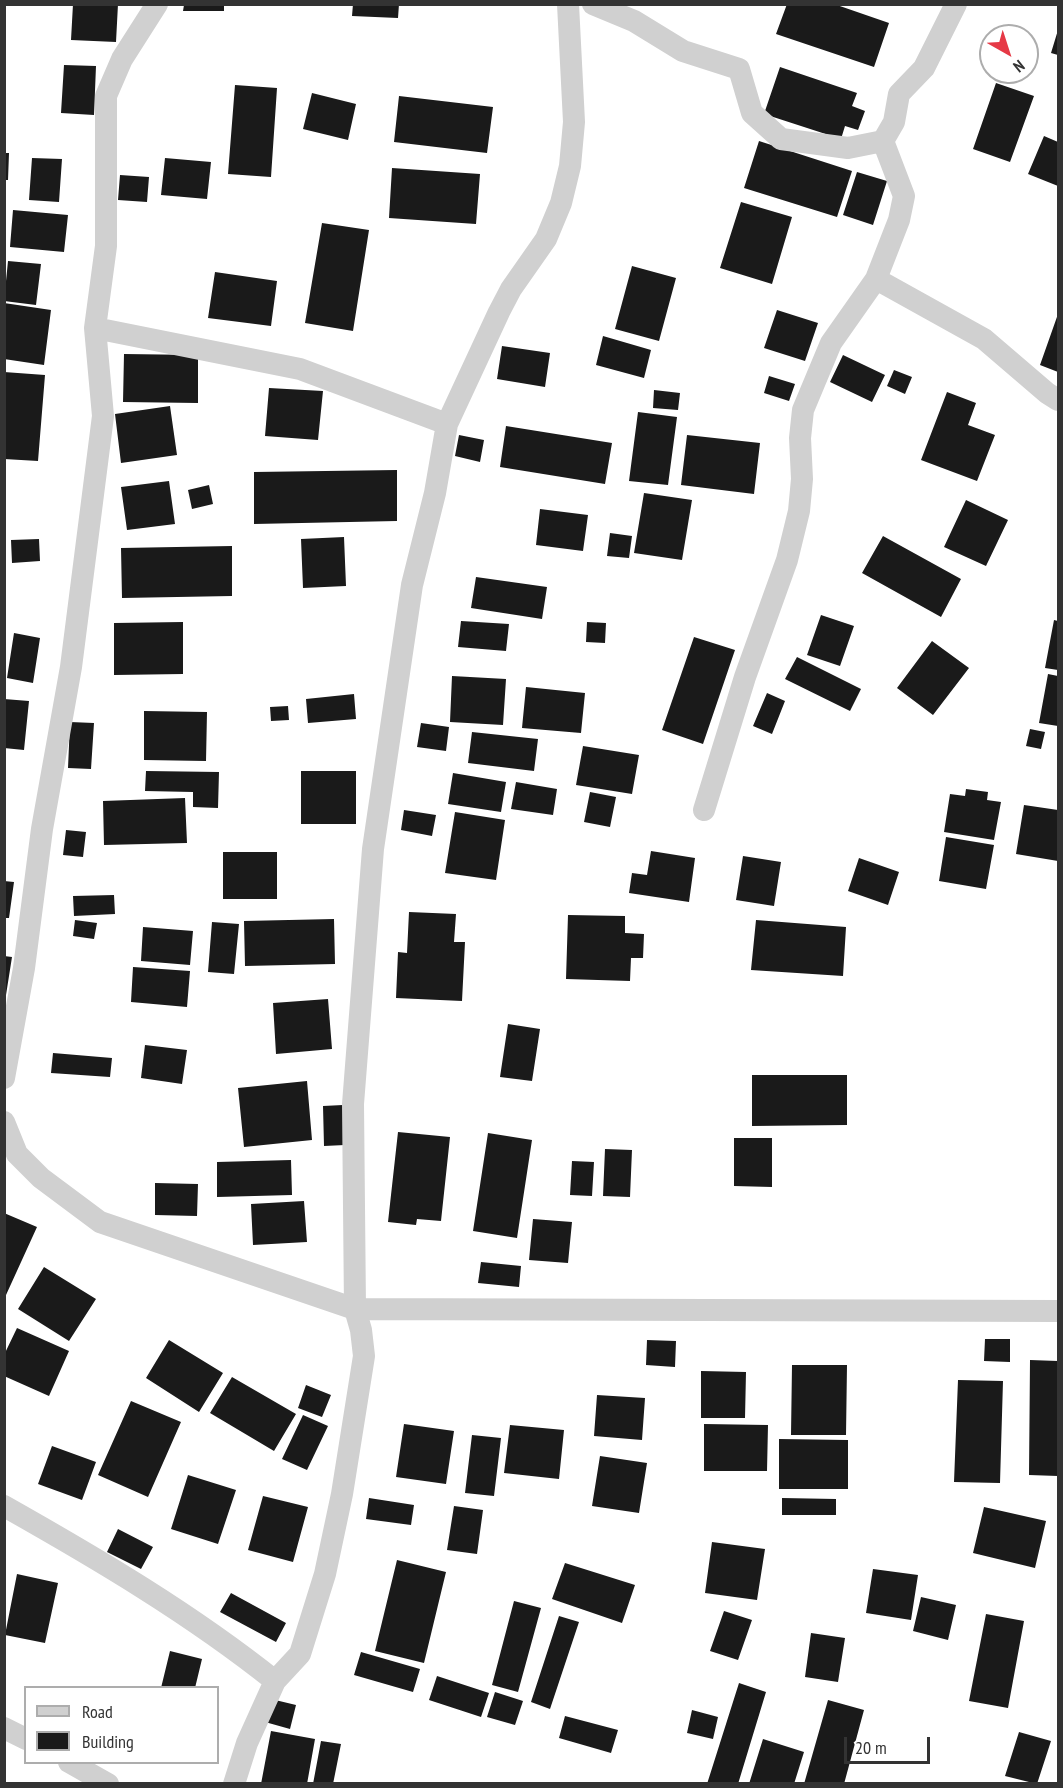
<!DOCTYPE html>
<style>
body{margin:0}
#map{position:relative;width:1063px;height:1788px;overflow:hidden;background:#fff;font-family:"PT Sans Narrow",sans-serif}
canvas{display:block}
.frame{position:absolute;inset:0;border:6px solid #333;pointer-events:none}
.legend{position:absolute;left:24px;top:1686px;width:195px;height:78px;box-sizing:border-box;background:#fff;border:2px solid #adadad;margin:0;padding:8px 10px;list-style:none;font-size:18px;color:#333}
.legend li{display:flex;align-items:center;gap:12px;height:30px}
.legend b{width:30px;border:2px solid #adadad}
.north{position:absolute;left:979px;top:24px;width:60px;height:60px;box-sizing:border-box;background:#fff;border:2px solid #adadad;border-radius:50%;rotate:141deg;font-size:16px;font-weight:700;line-height:24px;text-align:center;color:#333}
.north::after{content:'';display:block;margin:auto;width:21px;height:27px;background:#e63946;clip-path:polygon(50% 0,100% 100%,50% 72%,0 100%)}
.scale{position:absolute;left:844px;top:1737px;width:86px;height:27px;box-sizing:border-box;border:3px solid #333;border-top:0;padding-left:8px;font-size:18px;line-height:21px;white-space:nowrap;color:#333;-webkit-text-stroke:4px #fff;paint-order:stroke}
</style>
<div id="map">
<canvas width="1063" height="1788"></canvas>
<div class="frame"></div>
<ul class="legend">
<li><b style="height:8px;background:#d0d0d0"></b>Road</li>
<li><b style="height:16px;background:#1a1a1a"></b>Building</li>
</ul>
<div class="north">N</div>
<div class="scale">20 m</div>
</div>
<script>
const ctx = document.querySelector('canvas').getContext('2d');
ctx.lineJoin = 'round';
function paint(path, color) { ctx.fillStyle = color; ctx.fill(path, 'evenodd'); }
function stroke(path, color, width, dash) { ctx.strokeStyle = color; ctx.lineWidth = width; ctx.lineCap = dash ? 'butt' : 'round'; ctx.setLineDash(dash || []); ctx.stroke(path); }
const building = new Path2D(`
 M73 4H118L116 42 71 40Z
 M353 4H399L398 18 352 16Z
 M787 4H834L889 23 874 67 776 34Z
 M184 5H224V11H183Z
 M1058 30V55L1051 53Z
 M64 65 96 66 94 115 61 113Z
 M780 67 857 93 852 106 865 111 858 130 845 126 841 139 764 114Z
 M996 83 1034 96 1010 162 973 149Z
 M235 85 277 88 271 177 228 174Z
 M312 93 356 104 348 140 303 129Z
 M399 96 493 107 487 153 394 142Z
 M1044 136 1058 142V186L1028 174Z
 M759 141 852 171 837 217 744 188Z
 M4 153H9L8 180H4Z
 M32 158 62 159 59 202 29 200Z
 M165 158 211 162 207 199 161 195Z
 M392 168 480 174 476 224 389 218Z
 M857 172 887 181 873 225 843 215Z
 M120 175 149 177 147 202 118 200Z
 M741 202 792 217 772 284 720 268Z
 M13 210 68 215 64 252 10 247Z
 M322 223 369 230 353 331 305 323Z
 M8 261 41 264 36 305 4 301Z
 M632 266 676 278 659 341 615 329Z
 M215 272 277 281 271 326 208 318Z
 M4 303 51 310 44 365 4 359Z
 M777 310 818 323 805 361 764 348Z
 M1058 314V372L1040 365Z
 M603 336 651 350 644 378 596 365Z
 M502 346 550 353 545 387 497 379Z
 M124 354 198 355V403L123 402Z
 M843 355 885 375 872 402 830 382Z
 M894 370 912 377 905 394 887 386Z
 M4 372 45 375 38 461 4 459Z
 M769 376 795 384 789 401 764 393Z
 M269 388 323 391 318 440 265 436Z
 M654 390 680 393 678 410 653 408Z
 M947 392 976 403 968 425 995 435 977 481 921 460Z
 M170 406 177 455 121 463 115 414Z
 M638 412 677 417 668 485 629 481Z
 M506 426 612 443 605 484 500 467Z
 M459 435 484 440 480 462 455 456Z
 M687 435 760 443 754 494 681 485Z
 M397 470V521L254 524V472Z
 M169 481 175 524 127 530 121 487Z
 M209 485 213 504 192 509 188 490Z
 M644 493 692 500 682 560 634 553Z
 M966 500 1008 520 986 566 944 547Z
 M540 509 588 515 583 551 536 545Z
 M610 533 632 536 629 558 607 556Z
 M883 536 961 579 941 617 862 573Z
 M344 537 346 586 303 588 301 539Z
 M39 539 40 561 12 563 11 540Z
 M232 546V596L122 598 121 548Z
 M476 577 547 587 542 619 471 608Z
 M821 615 854 626 840 666 807 655Z
 M1054 620 1058 621V670L1045 668Z
 M461 621 509 624 506 651 458 647Z
 M183 622V674L114 675V623Z
 M587 622 606 623 605 643 586 642Z
 M14 633 40 638 33 683 7 678Z
 M694 637 735 650 703 744 662 730Z
 M932 641 969 668 933 715 897 688Z
 M797 657 861 689 850 711 785 679Z
 M1048 674 1058 676V726L1039 723Z
 M452 676 506 679 503 725 450 722Z
 M526 687 585 693 581 733 522 728Z
 M767 693 785 701 772 734 753 726Z
 M354 694 356 719 308 723 306 699Z
 M4 699 29 701 24 750 4 748Z
 M288 706 289 720 271 721 270 707Z
 M144 711 207 712 206 761 144 760Z
 M70 722 94 723 91 769 68 768Z
 M421 723 449 727 446 751 417 747Z
 M1030 729 1045 732 1041 749 1026 746Z
 M472 732 538 739 534 771 468 763Z
 M583 746 639 755 632 794 576 785Z
 M146 771 219 772 218 808 193 807V792L145 791Z
 M301 771H356V824H301Z
 M453 773 506 782 501 812 448 804Z
 M516 782 557 789 553 815 511 809Z
 M966 789 988 792 987 800 1001 802 994 840 944 832 950 794 965 796Z
 M590 792 616 797 610 827 584 822Z
 M185 798 187 843 104 845 103 801Z
 M1024 805 1058 810V861L1016 854Z
 M404 810 436 815 432 836 401 830Z
 M455 812 505 820 496 880 445 873Z
 M66 830 86 832 83 857 63 855Z
 M946 837 994 845 986 889 939 881Z
 M651 851 695 858 689 902 629 893 632 873 647 875Z
 M223 852H277V899H223Z
 M743 856 781 862 774 906 736 900Z
 M859 858 899 872 888 905 848 891Z
 M4 881 14 882 9 918H4Z
 M114 895 115 914 74 916 73 896Z
 M409 912 456 914 454 942H465L462 1001 396 998 398 952 407 953Z
 M568 915 625 916V933L644 934 643 958H631L630 981 566 979Z
 M334 919 335 964 245 966 244 921Z
 M75 920 97 923 94 939 73 936Z
 M756 920 846 927 843 976 751 970Z
 M212 922 239 924 234 974 208 972Z
 M143 927 193 931 190 965 141 961Z
 M4 956 12 957 6 995 4 994Z
 M133 967 190 971 187 1007 131 1002Z
 M328 999 332 1049 276 1054 273 1003Z
 M508 1024 540 1029 532 1081 500 1077Z
 M145 1045 187 1050 182 1084 141 1078Z
 M53 1053 112 1058 110 1077 51 1073Z
 M752 1075H847V1125L752 1126Z
 M307 1081 312 1140 244 1147 238 1088Z
 M343 1105 345 1145 324 1146 323 1106Z
 M398 1132 450 1137 441 1221 417 1219 416 1225 388 1222Z
 M488 1133 532 1140 517 1238 473 1231Z
 M734 1138H772V1187L734 1186Z
 M605 1149 632 1150 630 1197 603 1196Z
 M291 1160 292 1195 217 1197V1162Z
 M572 1161 594 1162 592 1196 570 1195Z
 M155 1183 198 1184 197 1216 155 1215Z
 M304 1201 307 1242 253 1245 251 1204Z
 M4 1213 37 1227 6 1295 4 1294Z
 M533 1219 572 1222 568 1263 529 1260Z
 M481 1262 521 1266 519 1287 478 1283Z
 M44 1267 96 1299 69 1341 18 1309Z
 M17 1328 69 1351 49 1396 4 1376V1355Z
 M985 1339H1010V1362L984 1361Z
 M169 1340 223 1373 199 1412 146 1378Z
 M647 1340 676 1341 675 1367 646 1365Z
 M1030 1360 1058 1361V1476L1029 1475Z
 M792 1365H847L846 1435H791Z
 M701 1371 746 1372 745 1418H701Z
 M232 1377 296 1414 274 1451 210 1413Z
 M958 1380 1003 1381 1000 1483 954 1482Z
 M306 1385 331 1395 322 1417 298 1408Z
 M597 1395 645 1398 642 1440 594 1436Z
 M131 1401 181 1422 148 1497 98 1475Z
 M303 1415 328 1426 307 1470 282 1459Z
 M404 1424 454 1431 446 1484 396 1477Z
 M704 1424 768 1425 767 1471H704Z
 M510 1425 564 1430 559 1479 504 1473Z
 M472 1435 501 1438 494 1496 465 1493Z
 M779 1439 848 1440V1489H779Z
 M52 1446 96 1462 82 1500 38 1484Z
 M600 1456 647 1463 639 1513 592 1506Z
 M188 1475 236 1490 218 1544 171 1529Z
 M263 1496 308 1507 293 1562 248 1550Z
 M369 1498 414 1505 411 1525 366 1519Z
 M782 1498 836 1499V1515H782Z
 M454 1506 483 1510 477 1554 447 1550Z
 M984 1507 1046 1521 1035 1568 973 1553Z
 M118 1529 153 1547 141 1569 107 1552Z
 M712 1542 765 1549 757 1600 705 1593Z
 M397 1560 446 1572 424 1663 375 1651Z
 M565 1563 635 1585 622 1623 552 1599Z
 M873 1569 918 1575 911 1620 866 1613Z
 M17 1574 58 1583 45 1643 5 1635Z
 M231 1593 286 1623 276 1642 220 1612Z
 M921 1597 956 1605 948 1640 913 1631Z
 M514 1601 541 1608 518 1692 492 1685Z
 M724 1611 752 1620 738 1660 710 1651Z
 M986 1614 1024 1621 1008 1708 969 1701Z
 M559 1616 579 1622 550 1709 531 1702Z
 M811 1633 845 1638 838 1682 805 1677Z
 M170 1651 202 1659 195 1688H161Z
 M361 1652 420 1669 413 1692 354 1675Z
 M437 1676 489 1693 481 1717 429 1700Z
 M739 1683 766 1692 738 1784H707Z
 M495 1692 523 1701 515 1725 487 1717Z
 M271 1699 296 1705 290 1729 265 1722Z
 M828 1700 864 1710 844 1784H804Z
 M692 1710 718 1717 713 1739 687 1733Z
 M565 1716 618 1730 611 1753 559 1738Z
 M271 1731 315 1739 307 1784H261Z
 M1019 1732 1051 1741 1037 1784 1005 1776Z
 M763 1739 804 1752 794 1784H749Z
 M321 1741 341 1744 333 1784H313Z`);
const street = new Path2D(`
 M593 4 634 21 683 51 739 69 752 113 781 139 848 148 883 141 904 196 899 220 876 279 831 343 803 410 800 438 802 479 799 511 787 560 745 677 704 810
 M883 141 894 122 899 94 924 68 956 4
 M876 279 984 339 1047 393 1058 400
 M95 328 300 369 447 424
 M4 1078 24 968 42 829 71 667 103 416 95 328 106 246V96L122 59 157 4
 M4 1122 17 1154 41 1178 100 1222 355 1309 1058 1311
 M4 1506C98 1559 191 1614 275 1681
 M4 1728 26 1739
 M69 1762 108 1784
 M234 1784 247 1743 275 1681 300 1654 325 1574 342 1494 364 1356 361 1330 355 1309 353 1104 373 849 412 585 435 493 447 424 499 312 511 289 546 239 561 203 570 166 574 122 568 4`);
paint(building, '#1a1a1a');
stroke(street, '#d0d0d0', 22);
</script>
